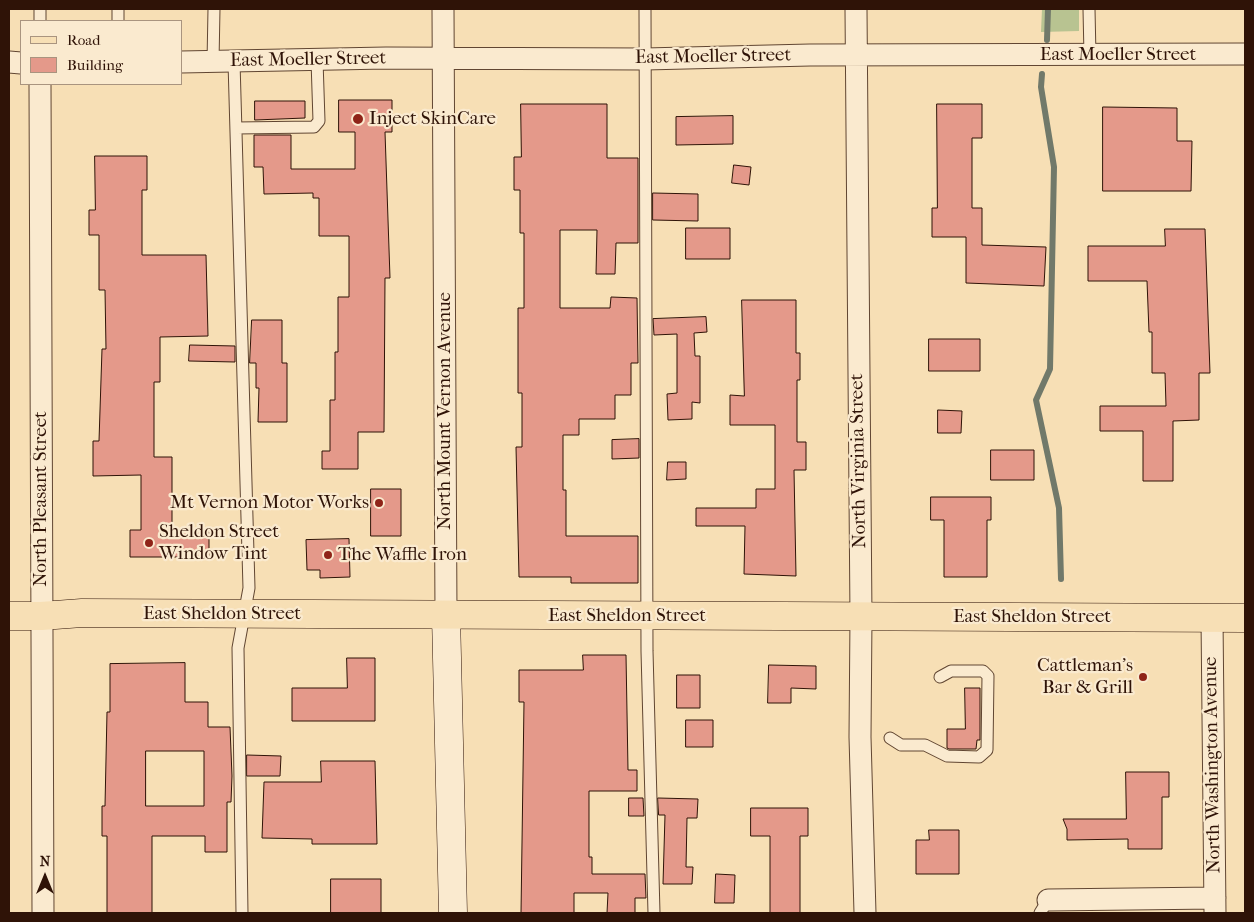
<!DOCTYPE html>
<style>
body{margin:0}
#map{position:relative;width:1254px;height:922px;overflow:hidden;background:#f7dfb5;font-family:"IM FELL French Canon",serif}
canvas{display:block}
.frame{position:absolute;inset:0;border:10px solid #2f1307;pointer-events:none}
.legend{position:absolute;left:20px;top:20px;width:162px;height:65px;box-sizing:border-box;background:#faeacf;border:1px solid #a9947f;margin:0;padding:6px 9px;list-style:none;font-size:15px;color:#2f1307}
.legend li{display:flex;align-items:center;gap:10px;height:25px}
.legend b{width:25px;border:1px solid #a9947f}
.north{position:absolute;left:20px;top:852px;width:50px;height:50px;-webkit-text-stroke:4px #faeacf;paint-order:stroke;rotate:0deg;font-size:14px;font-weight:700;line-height:20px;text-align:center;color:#2f1307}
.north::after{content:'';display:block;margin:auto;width:18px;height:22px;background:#2f1307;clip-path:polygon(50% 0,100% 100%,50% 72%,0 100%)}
</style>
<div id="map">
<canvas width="1254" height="922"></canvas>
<div class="frame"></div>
<ul class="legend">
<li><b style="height:6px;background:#f7dfb5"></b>Road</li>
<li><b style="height:14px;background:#e4998a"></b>Building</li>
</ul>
<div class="north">N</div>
</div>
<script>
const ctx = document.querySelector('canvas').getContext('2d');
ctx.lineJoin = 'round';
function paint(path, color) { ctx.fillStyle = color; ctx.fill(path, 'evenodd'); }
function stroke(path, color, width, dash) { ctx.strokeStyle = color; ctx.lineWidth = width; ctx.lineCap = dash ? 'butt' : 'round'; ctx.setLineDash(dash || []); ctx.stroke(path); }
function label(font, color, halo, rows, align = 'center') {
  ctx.font = font + ' "IM FELL French Canon",serif'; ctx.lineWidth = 4.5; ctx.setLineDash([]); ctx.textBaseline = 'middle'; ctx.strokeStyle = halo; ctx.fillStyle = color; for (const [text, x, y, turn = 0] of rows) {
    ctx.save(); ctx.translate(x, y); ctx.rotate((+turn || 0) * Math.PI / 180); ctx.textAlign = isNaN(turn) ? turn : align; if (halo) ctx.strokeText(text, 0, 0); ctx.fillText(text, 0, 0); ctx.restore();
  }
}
const green = new Path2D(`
 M1042 9H1079V31L1041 32Z`);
const stream = new Path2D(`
 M1047 40 1048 9
 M1042 74 1041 87 1054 167 1050 369 1036 400 1059 508 1061 579`);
const building = new Path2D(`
 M339 100H392V132H385L390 278H385L384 432H358V469H322V451H330V400H335V352H338V297H349V236H319V198H313V193L264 194 263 167H254V135H291V169H355V132H339Z
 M255 101H305V118L255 120Z
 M521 104H607V158H638V243H616L615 274H596L597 230H560V308H610L611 297 637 298 638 363H631V395H615V419H579V435H563V490H566V536H638V583H571V577H519L516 447H522V393H518V308H524V233H520V190H514V157H521Z
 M937 104H982V138H972V208H982V245L1046 247 1044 286 966 283V237H932V208H937Z
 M1103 107 1177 108V141H1192L1191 191H1103Z
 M733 116V144L676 145V117Z
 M95 156H147V190H142V255H206L208 336 160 337V382H154V457H172V532H209V557H130V530H141V475L93 476V441H99L102 349H106L105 290H99V235H89V210H95Z
 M734 165 751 167 749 185 732 183Z
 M653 193 698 194V221L653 220Z
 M686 228H730V259H686Z
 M1165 229H1205L1210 373H1199V420L1173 421V481H1143V431H1100V406H1166L1165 373H1152V332H1149L1147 281H1088V246H1165Z
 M742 300H796V353H800V380H797V442H806V470H794L796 576 744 574 745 526H696V508H756V489H775V425H730V395L744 396Z
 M706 317 707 332 694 333 695 356H700V403L692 402V419L668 420 667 394 677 393V334L654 335 653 319Z
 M252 320H282V363H287V422H258L259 388H256V363H250Z
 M929 339H980V371H929Z
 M190 345 235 346V362L189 361Z
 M938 410 962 411 961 433H938Z
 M639 439V458L612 459V440Z
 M991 450H1034V480H991Z
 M668 462H686V479L667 480Z
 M371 489H401V536H371Z
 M931 497H991V520H987V577H944V520H931Z
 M349 539 350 577 320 578V570H307L306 540Z
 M583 655H626L628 770H637V791H589V857H592V874H645L646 898H635V913H607L608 893H574V913H521L524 702H519V670H583Z
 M347 658H375V721H292V688H347Z
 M185 663V702H208V727H230L232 776 231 802H227V852H205V836H152V913H107V836H102V806H105L107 712H110V664ZM146 751H204V806H146Z
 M769 665 816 666V689L791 688V703H768Z
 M677 675H700V708H677Z
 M965 688H980V740H977L976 749H949L947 748V729H965Z
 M686 720H713V747H686Z
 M247 755 281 756 280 776H247Z
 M321 761H375L377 844H312V839L262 838 264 782H321Z
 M1126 772H1169V797H1162V849H1128V839L1067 840V829L1063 819H1126Z
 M629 798H643L644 816H629Z
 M658 798 698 799 697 818H687L686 867H693L692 884H663L665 815H659Z
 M751 808H808V836H800V913H770V836H751Z
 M929 830H959V874H916V840H929Z
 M716 874 735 875 734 903H715Z
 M331 879H381V913H331Z`);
const lane = new Path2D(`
 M118 9V21
 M645 9 647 651 654 913
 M1089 9 1090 56
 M40 21V9
 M213 62 214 9
 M234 62 249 588 238 648 242 913
 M236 128 314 127 319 121 317 60
 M890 738 901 745H925L947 756 979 757 987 750 988 676 983 671H951L940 677
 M1040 913 1048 900`);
const street = new Path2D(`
 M443 9 446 615
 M856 9 861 617 860 737 865 913
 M9 62 21 63
 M181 62 386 58 645 59 810 55 1245 54
 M40 84 43 913
 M1212 618 1215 913
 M1048 900 1215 898`);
const secondary = new Path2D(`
 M446 615 453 913`);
const primary = new Path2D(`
 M9 616H41L82 613 1245 618`);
const markers = [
 [358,119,6,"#8f2418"],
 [379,503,5,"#8f2418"],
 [149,543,5,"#8f2418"],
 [328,555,5,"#8f2418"],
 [1143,677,5,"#8f2418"]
];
const streetNames = [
 ["East Moeller Street",1118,55],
 ["East Moeller Street",713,57,-1],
 ["East Moeller Street",308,60,-1],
 ["North Mount Vernon Avenue",445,411,-90],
 ["North Virginia Street",859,461,-91],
 ["North Pleasant Street",41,499,-90],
 ["East Sheldon Street",222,614],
 ["East Sheldon Street",627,616],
 ["East Sheldon Street",1032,617],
 ["North Washington Avenue",1213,765,-91]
];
const poiNames = [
 ["Inject SkinCare",369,119],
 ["Mt Vernon Motor Works",369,503,"right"],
 ["Sheldon Street",159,532],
 ["Window Tint",159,554],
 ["The Waffle Iron",338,555],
 ["Cattleman's",1133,666,"right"],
 ["Bar & Grill",1133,688,"right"]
];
paint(green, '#b8c391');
stroke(stream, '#71796a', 6);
paint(building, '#e4998a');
stroke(building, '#2f1307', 1);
stroke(lane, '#614632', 13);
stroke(street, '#614632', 23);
stroke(secondary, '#2f1307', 29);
stroke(primary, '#2f1307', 29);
stroke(lane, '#faeacf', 11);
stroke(street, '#faeacf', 21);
stroke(secondary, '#faeacf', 28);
stroke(primary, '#f7dfb5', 28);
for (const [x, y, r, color] of markers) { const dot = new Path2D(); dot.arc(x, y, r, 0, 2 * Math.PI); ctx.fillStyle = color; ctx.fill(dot); stroke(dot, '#faeacf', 2); }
label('19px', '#2f1307', '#faeacf', streetNames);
label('19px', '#2f1307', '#faeacf', poiNames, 'left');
</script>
